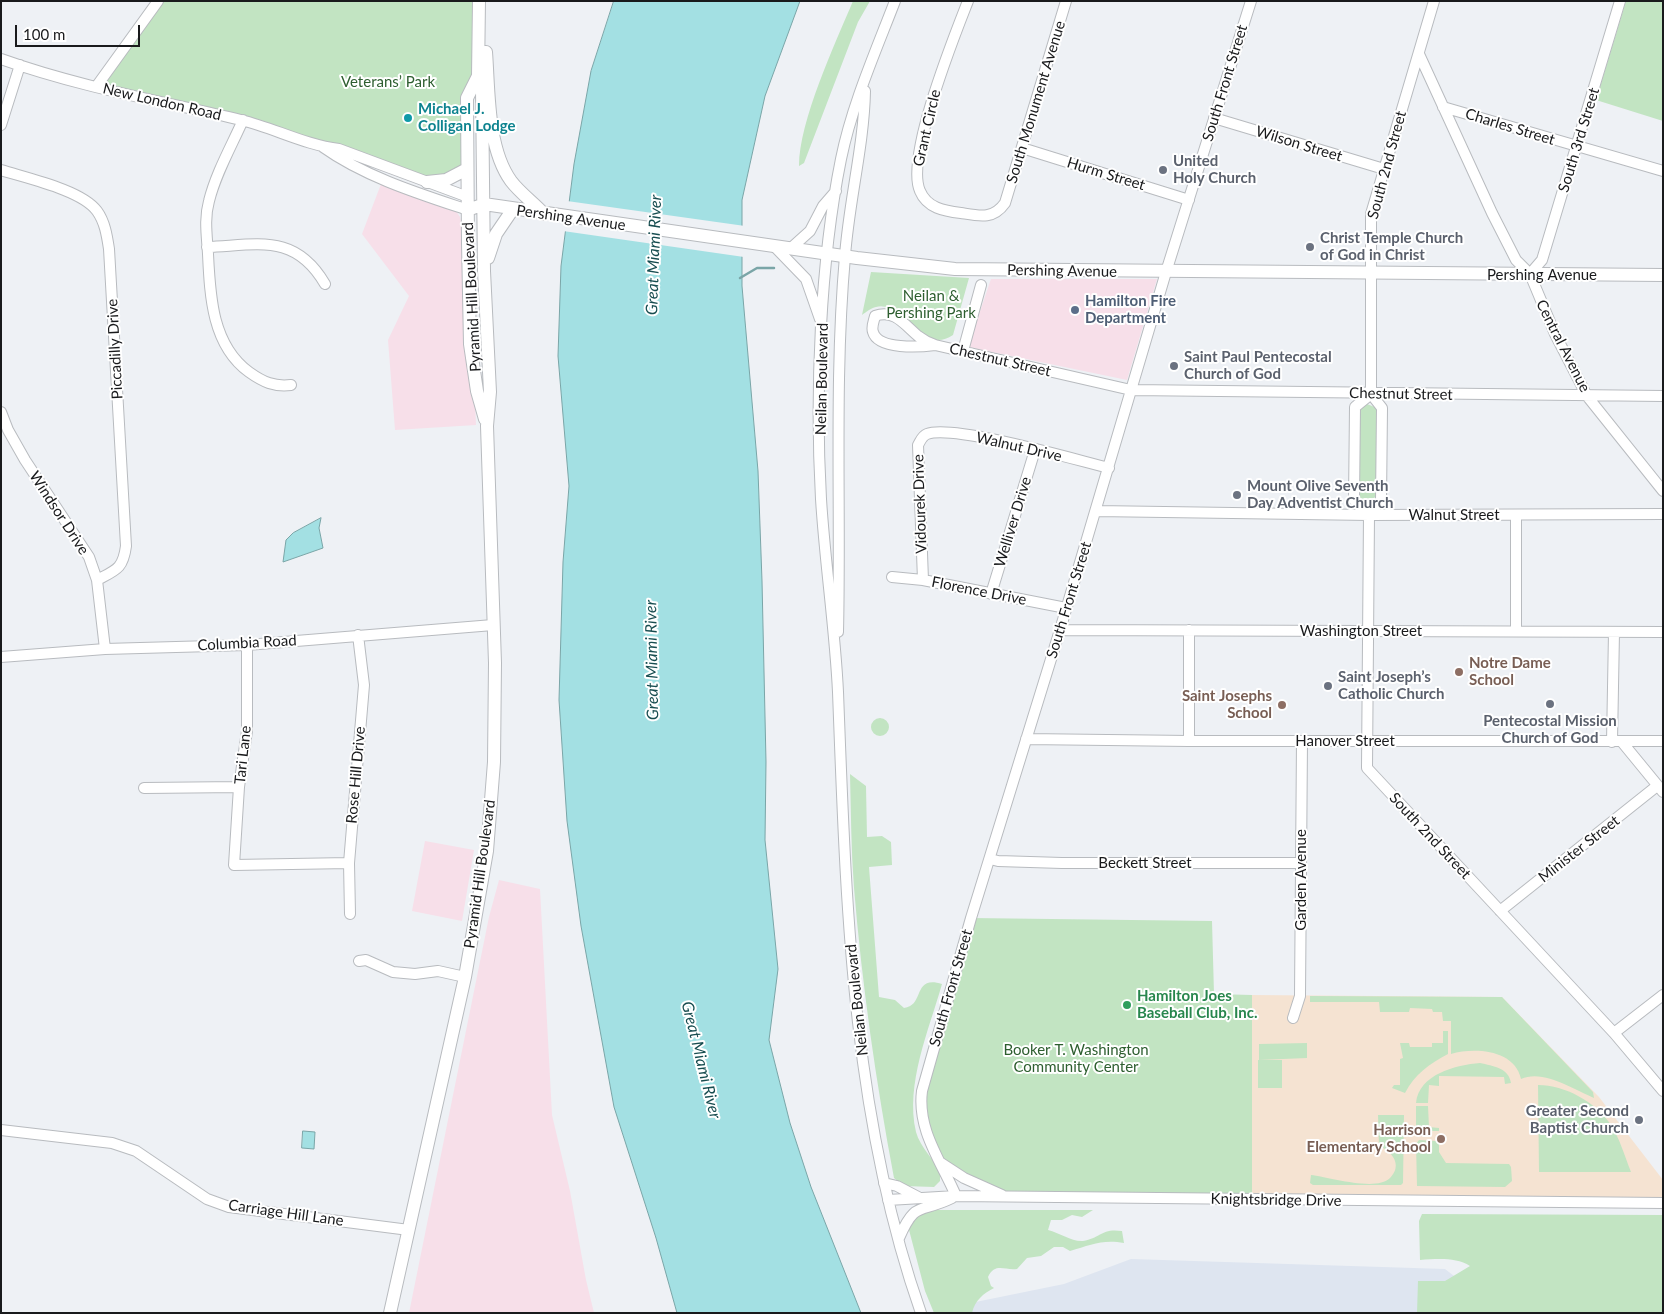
<!DOCTYPE html>
<meta charset="utf-8">
<style>
body{margin:0}
#map{position:relative;width:1664px;height:1314px;overflow:hidden;background:#eef1f5;font-family:Lato,sans-serif}
canvas{display:block}
.frame{position:absolute;inset:0;border:2px solid #191a1c;pointer-events:none}
.scale{position:absolute;left:15px;top:25px;width:125px;height:22px;box-sizing:border-box;border:2px solid #191a1c;border-top:0;padding-left:6px;font-size:15px;line-height:18px;white-space:nowrap;color:#191a1c;-webkit-text-stroke:4px #fff;paint-order:stroke}
</style>
<div id="map">
<canvas width="1664" height="1314"></canvas>
<div class="frame"></div>
<div class="scale">100 m</div>
</div>
<script>
const ctx = document.querySelector('canvas').getContext('2d');
ctx.lineJoin = 'round';
function paint(path, color) { ctx.fillStyle = color; ctx.fill(path, 'evenodd'); }
function stroke(path, color, width, dash) { ctx.strokeStyle = color; ctx.lineWidth = width; ctx.lineCap = dash ? 'butt' : 'round'; ctx.setLineDash(dash || []); ctx.stroke(path); }
function label(font, color, halo, rows, align = 'center') {
  ctx.font = font + ' Lato,sans-serif'; ctx.lineWidth = 4; ctx.setLineDash([]); ctx.textBaseline = 'middle'; ctx.strokeStyle = halo; ctx.fillStyle = color; for (const [text, x, y, turn = 0] of rows) {
    ctx.save(); ctx.translate(x, y); ctx.rotate((+turn || 0) * Math.PI / 180); ctx.textAlign = isNaN(turn) ? turn : align; if (halo) ctx.strokeText(text, 0, 0); ctx.fillText(text, 0, 0); ctx.restore();
  }
}
const commercial = new Path2D(`
 M381 184 456 211 460 217 469 267 476 425 395 430 388 340 409 296 362 234Z
 M991 279H1157L1127 380 968 347Z
 M425 841 474 850 462 921 412 911Z
 M499 880 540 889 552 1115 570 1191 586 1280 594 1313H409L489 917Z`);
const built = new Path2D(`
 M1131 1259 1445 1269 1502 1313H947L946 1308 1064 1284Z`);
const education = new Path2D(`
 M1252 995 1502 997 1599 1097 1663 1180V1203L1252 1200Z`);
const green = new Path2D(`
 M158 1H479L471 87 467 169 441 181 339 149 96 87Z
 M853 1H870L858 22 804 163 799 166C799 121 835 44 853 1Z
 M1626 1H1663V121L1596 100Z
 M871 272 969 278 953 335C921 357 902 299 876 307 871 308 866 312 862 315Z
 M1367 404 1377 408 1376 497 1366 501 1358 497V408Z
 M871 727a9 9 0 1 1 18 0a9 9 0 1 1-18 0Z
 M850 774 866 786 867 837 882 836 891 842 892 865 869 867 879 997 895 1000 904 1008C925 1006 912 975 942 984 929 1030 905 1084 916 1132 920 1148 936 1160 940 1175V1181L934 1187 904 1186 894 1178C876 1082 862 985 854 888 851 850 851 812 850 774Z
 M971 918 1212 921 1214 994 1252 995V1200L1008 1197 950 1167 931 1146 920 1106Z
 M1310 996 1502 997 1593 1092 1594 1098C1574 1090 1544 1069 1521 1079 1515 1050 1475 1047 1451 1054V1021H1443L1442 1012H1433L1432 1009 1410 1008 1409 1012H1380L1379 1002H1310Z
 M1443 1031H1448V1054C1429 1064 1415 1074 1405 1093L1392 1088 1394 1085H1400V1059L1403 1058 1400 1043H1409L1410 1047H1432V1043H1443Z
 M1307 1043V1058L1259 1060V1044Z
 M1258 1060H1282V1088H1258Z
 M1480 1063C1493 1066 1509 1068 1511 1083L1505 1084 1504 1077 1439 1076V1086L1429 1085 1428 1103H1416C1419 1074 1456 1065 1480 1063Z
 M1538 1085C1565 1085 1596 1102 1611 1125 1620 1139 1625 1157 1631 1172H1539Z
 M1416 1106H1428L1429 1127 1439 1128V1131H1419L1416 1127Z
 M1378 1115H1404L1403 1183 1401 1185H1313L1310 1183 1311 1175C1329 1177 1376 1192 1390 1178 1403 1165 1392 1151 1379 1146Z
 M1419 1140 1436 1141 1439 1143V1152L1446 1163 1509 1164 1511 1167 1512 1181 1505 1187 1417 1186 1416 1144Z
 M925 1210H1093L1082 1217 1072 1215 1062 1220H1051L1048 1230C1060 1233 1072 1242 1083 1241 1101 1238 1101 1228 1122 1231L1124 1243C1103 1239 1090 1245 1070 1251L1063 1247H1054L1041 1256 1027 1258 1017 1269C1005 1271 995 1262 988 1277L991 1286 994 1288C983 1294 975 1300 972 1313H934L925 1291 908 1226Z
 M1422 1214 1663 1215V1313H1417L1418 1281H1445L1470 1266C1456 1257 1437 1259 1420 1260L1419 1221Z`);
const water = new Path2D(`
 M614 1H800L765 96 742 200V286L758 471 762 581 766 762 765 840 778 969 769 1040 790 1123 811 1187 861 1313H677L656 1238 614 1107 581 926 567 821 559 700 563 562 569 486 558 356 561 266 574 164 591 71Z
 M321 518 319 528 323 548 283 562 286 540 293 533Z
 M303 1131 315 1132 314 1149 302 1148Z`);
const pier = new Path2D(`
 M567 201 745 226 744 257 563 231Z`);
const stream = new Path2D(`
 M740 278 757 268H774`);
const minor = new Path2D(`
 M895 1C875 53 852 105 841 159 820 263 815 393 821 499 825 564 835 628 838 692 846 901 851 1114 921 1313
 M968 1C954 37 905 158 920 191 927 208 944 211 961 213 979 216 993 220 1005 203L1066 1
 M1434 1 1371 214V394L1382 408 1381 501 1369 515 1367 768 1614 1033 1663 1091
 M1419 54 1492 213 1516 260 1530 274 1555 334 1587 396 1663 491
 M1 59C79 87 161 101 241 120 274 128 305 145 339 149L468 197
 M96 87 158 1
 M1443 107 1663 171
 M1214 118 1384 169
 M243 120C231 147 216 173 209 201 204 219 207 236 208 254 210 296 212 345 249 372 263 382 274 387 291 385
 M1 125 20 65
 M323 147C365 177 420 194 468 210
 M1022 148 1189 200
 M1 170C26 178 82 190 97 211 105 222 107 236 109 249L126 546C123 569 116 570 97 580
 M207 247C259 245 295 233 325 284
 M775 247 806 279 820 319
 M790 249 810 231 823 206 836 191
 M1530 274 1542 260 1620 1
 M935 345C920 347 878 350 873 332 871 327 874 321 875 316 894 309 904 324 918 336 923 340 929 343 935 345L1131 390 1663 396
 M963 351 981 285
 M1 412 8 430 25 460 89 557 97 580 105 649
 M1096 511 1369 515 1663 514
 M1369 515 1354 500 1355 407 1371 394
 M1516 516V631
 M892 577 923 580 1066 608
 M923 580 918 445C921 440 922 436 927 434 953 424 1076 460 1109 468
 M991 594 1035 450
 M1060 630 1663 632
 M1189 630V741
 M838 632C841 507 834 381 845 256 849 201 864 145 865 91
 M247 645V731L239 787 234 865 349 863
 M1 657 105 649 247 645 493 625
 M1026 739 1189 741H1663
 M1612 742 1614 632
 M1622 742 1663 792
 M144 788 239 787
 M990 859 998 861 1062 863H1300
 M1500 911 1657 786
 M350 914 349 863 364 685 358 635
 M359 961 366 960 393 972 415 974 438 971 465 977
 M1293 1018 1300 996 1302 741
 M1614 1033 1663 995
 M1 1130 112 1143 136 1151 207 1199 229 1207 409 1230
 M941 1163 964 1178 1002 1195
 M884 1183 897 1186 920 1198
 M956 1196C941 1161 917 1130 922 1091L971 918 1060 630 1166 272 1251 1
 M888 1200 956 1196 1663 1203
 M899 1238C916 1199 920 1214 952 1198`);
const major = new Path2D(`
 M486 52C489 91 487 148 511 181 520 193 534 203 544 214
 M478 76 467 98 468 243 470 344 477 391 485 419
 M427 182 446 180 467 169
 M468 210 484 204 857 258 955 269 1663 275
 M488 258 496 234 513 209
 M390 1313 465 977 487 851 494 762 495 663 487 426 490 392 484 271 482 90 478 76 479 1`);
const markers = [
 [408,118,5,"#0f9aa8"],
 [1163,170,5,"#6b7280"],
 [1310,247,5,"#6b7280"],
 [1075,310,5,"#5c6f8a"],
 [1174,366,5,"#6b7280"],
 [1237,495,5,"#6b7280"],
 [1459,672,5,"#8d6e63"],
 [1328,686,5,"#6b7280"],
 [1550,704,5,"#6b7280"],
 [1282,705,5,"#8d6e63"],
 [1127,1005,5,"#2e9e5b"],
 [1639,1120,5,"#6b7280"],
 [1441,1139,5,"#8d6e63"]
];
const parkNames = [
 ["Veterans’ Park",388,82],
 ["Neilan &",931,296],
 ["Pershing Park",931,313],
 ["Booker T. Washington",1076,1050],
 ["Community Center",1076,1067]
];
const streetNames = [
 ["South Front Street",1225,83,-73],
 ["New London Road",162,102,13],
 ["South Monument Avenue",1036,102,-73],
 ["Charles Street",1510,127,17],
 ["Grant Circle",927,128,-77],
 ["South 3rd Street",1579,140,-73],
 ["Wilson Street",1299,144,17],
 ["South 2nd Street",1387,165,-75],
 ["Hurm Street",1106,174,17],
 ["Pershing Avenue",571,218,8],
 ["Pershing Avenue",1062,271,1],
 ["Pershing Avenue",1542,275],
 ["Pyramid Hill Boulevard",472,297,-93],
 ["Central Avenue",1563,346,63],
 ["Piccadilly Drive",115,349,-93],
 ["Chestnut Street",1000,360,13],
 ["Neilan Boulevard",822,379,-89],
 ["Chestnut Street",1401,394,1],
 ["Walnut Drive",1019,447,13],
 ["Vidourek Drive",920,504,-92],
 ["Windsor Drive",59,513,57],
 ["Walnut Street",1454,515],
 ["Welliver Drive",1013,522,-73],
 ["Florence Drive",979,591,11],
 ["South Front Street",1069,600,-73],
 ["Washington Street",1361,631],
 ["Columbia Road",247,643,-3],
 ["Hanover Street",1345,741],
 ["Tari Lane",243,755,-84],
 ["Rose Hill Drive",356,775,-85],
 ["South 2nd Street",1430,836,47],
 ["Minister Street",1579,849,-38],
 ["Beckett Street",1145,863],
 ["Pyramid Hill Boulevard",480,874,-82],
 ["Garden Avenue",1301,880,-90],
 ["South Front Street",951,988,-74],
 ["Neilan Boulevard",857,1000,-96],
 ["Knightsbridge Drive",1276,1200,1],
 ["Carriage Hill Lane",286,1213,8]
];
const cultureNames = [
 ["Michael J.",418,109],
 ["Colligan Lodge",418,126]
];
const worshipNames = [
 ["United",1173,161],
 ["Holy Church",1173,178],
 ["Christ Temple Church",1320,238],
 ["of God in Christ",1320,255],
 ["Saint Paul Pentecostal",1184,357],
 ["Church of God",1184,374],
 ["Mount Olive Seventh",1247,486],
 ["Day Adventist Church",1247,503],
 ["Saint Joseph’s",1338,677],
 ["Catholic Church",1338,694],
 ["Pentecostal Mission",1550,721,"center"],
 ["Church of God",1550,738,"center"],
 ["Greater Second",1629,1111,"right"],
 ["Baptist Church",1629,1128,"right"]
];
const serviceNames = [
 ["Hamilton Fire",1085,301],
 ["Department",1085,318]
];
const educationNames = [
 ["Notre Dame",1469,663,"left"],
 ["School",1469,680,"left"],
 ["Saint Josephs",1272,696],
 ["School",1272,713],
 ["Harrison",1431,1130],
 ["Elementary School",1431,1147]
];
const leisureNames = [
 ["Hamilton Joes",1137,996],
 ["Baseball Club, Inc.",1137,1013]
];
const waterNames = [
 ["Great Miami River",654,255,-88],
 ["Great Miami River",652,660,-91],
 ["Great Miami River",701,1060,76]
];
paint(commercial, '#f7dfe9');
paint(built, '#dee5f0');
paint(education, '#f5e3d2');
paint(green, '#c2e4c2');
paint(water, '#a3e0e3');
stroke(water, '#7aa5a7', 1);
paint(pier, '#eef1f5');
stroke(stream, '#7aa5a7', 2.5);
stroke(minor, '#b8bbbf', 12);
stroke(major, '#b8bbbf', 14);
stroke(minor, '#fff', 10);
stroke(major, '#fff', 12);
for (const [x, y, r, color] of markers) { const dot = new Path2D(); dot.arc(x, y, r, 0, 2 * Math.PI); ctx.fillStyle = color; ctx.fill(dot); stroke(dot, '#fff', 2); }
label('15px', '#2d5e2f', '#fff', parkNames);
label('15px', '#191a1c', '#fff', streetNames);
label('bold 15px', '#0d838f', '#fff', cultureNames, 'left');
label('bold 15px', '#5b616d', '#fff', worshipNames, 'left');
label('bold 15px', '#4e5e75', '#fff', serviceNames, 'left');
label('bold 15px', '#785e54', '#fff', educationNames, 'right');
label('bold 15px', '#27864d', '#fff', leisureNames, 'left');
label('italic 16px', '#174d50', '#fff', waterNames);
</script>
